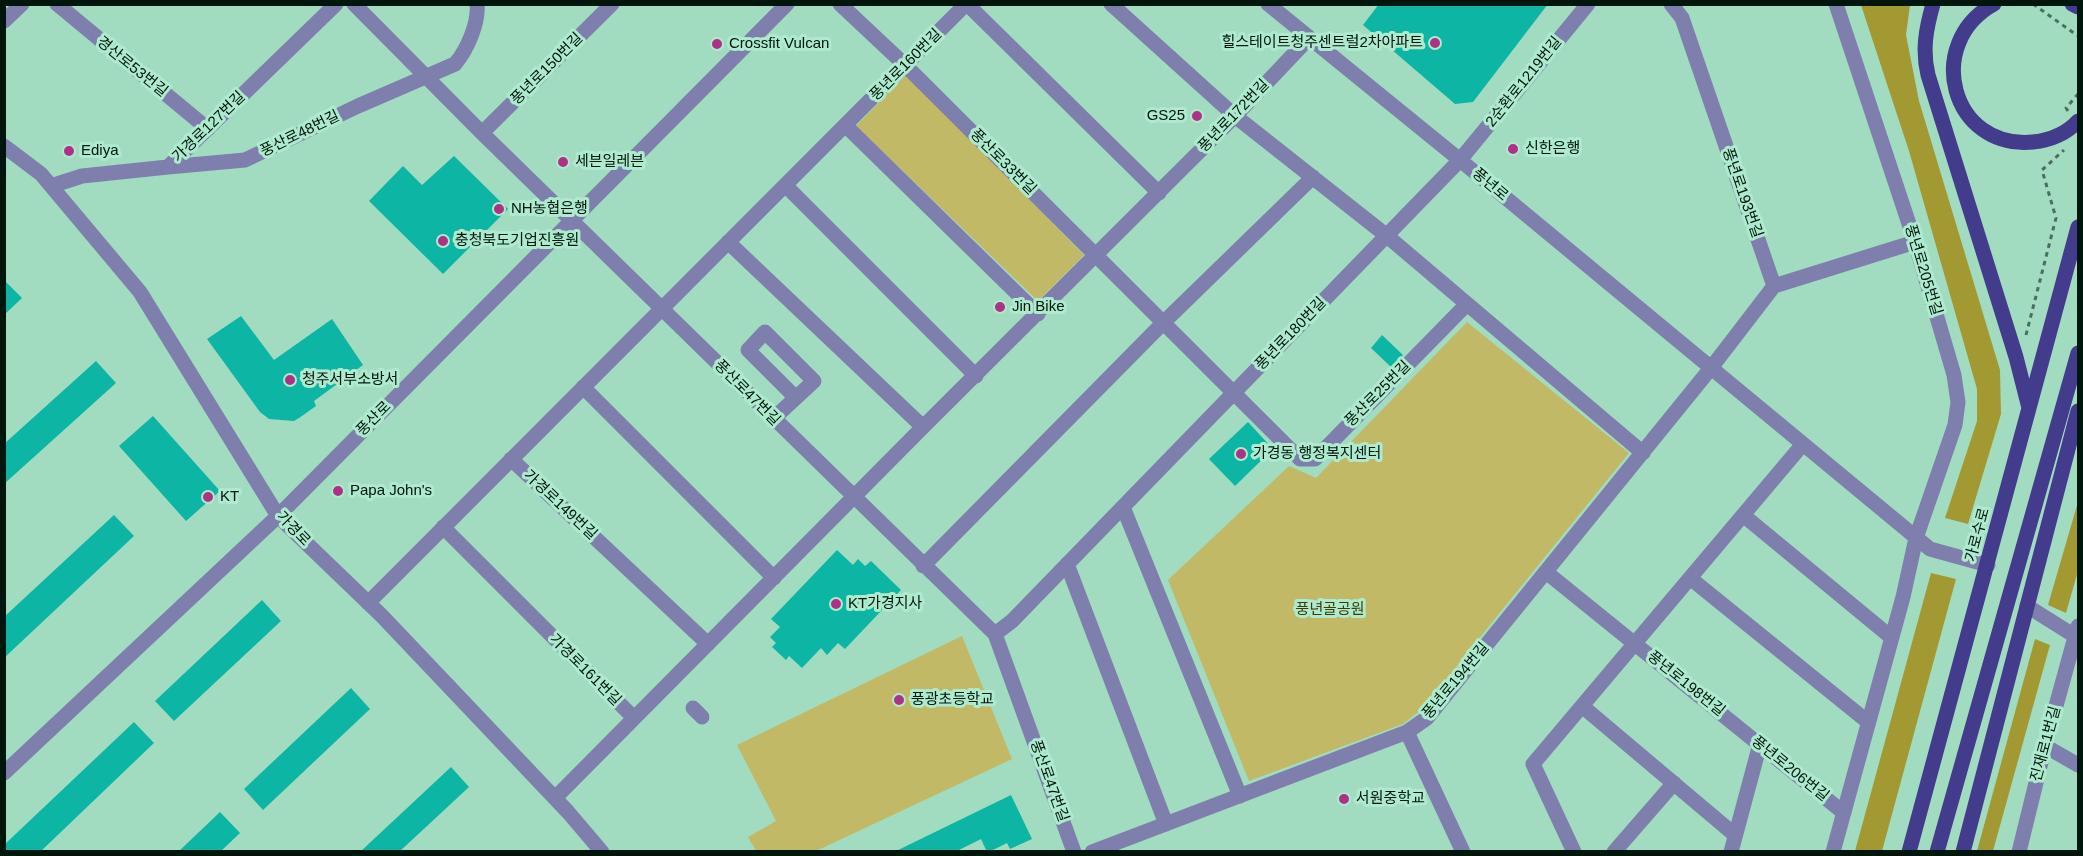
<!DOCTYPE html>
<meta charset="utf-8">
<style>
body{margin:0}
#map{position:relative;width:2083px;height:856px;overflow:hidden;background:#a1dcc0;font-family:Arial,sans-serif}
canvas{display:block}
.frame{position:absolute;inset:0;border:6px solid #00150c;pointer-events:none}
</style>
<div id="map">
<canvas width="2083" height="856"></canvas>
<div class="frame"></div>
</div>
<script>
const ctx = document.querySelector('canvas').getContext('2d');
ctx.lineJoin = 'round';
function paint(path, color) { ctx.fillStyle = color; ctx.fill(path, 'evenodd'); }
function stroke(path, color, width, dash) { ctx.strokeStyle = color; ctx.lineWidth = width; ctx.lineCap = dash ? 'butt' : 'round'; ctx.setLineDash(dash || []); ctx.stroke(path); }
function label(font, color, halo, rows, align = 'center') {
  ctx.font = font + ' Arial,"Noto Sans KR",sans-serif'; ctx.lineWidth = 6; ctx.setLineDash([]); ctx.textBaseline = 'middle'; ctx.strokeStyle = halo; ctx.fillStyle = color; for (const [text, x, y, turn = 0] of rows) {
    ctx.save(); ctx.translate(x, y); ctx.rotate((+turn || 0) * Math.PI / 180); ctx.textAlign = isNaN(turn) ? turn : align; if (halo) ctx.strokeText(text, 0, 0); ctx.fillText(text, 0, 0); ctx.restore();
  }
}
const green = new Path2D(`
 M906 75 1084 255 1038 301 856 126Z
 M1467 322 1629 453 1422 709 1403 724 1249 781 1168 580 1289 466 1316 478Z
 M962 636 1012 759 816 851H756L748 837 776 821 737 745Z`);
const forest = new Path2D(`
 M1861 5H1910L1906 35 1919 101 2000 370 2001 414 1968 524 1945 518 1977 421V389L1909 151Z
 M2078 502V571L2066 613 2048 605Z
 M1931 573 1956 579 1882 851H1855Z
 M2035 639 2050 645 1993 851H1977Z`);
const building = new Path2D(`
 M1379 4H1548L1473 102 1455 104 1363 25Z
 M454 156 508 209 443 274 369 201 403 166 422 185Z
 M4 280 22 298 4 315Z
 M241 316 274 360 332 319 363 365 314 401 316 406 299 418 294 421 269 419 260 412 207 339Z
 M1382 335 1403 355 1391 367 1371 348Z
 M96 361 116 383 4 484V444Z
 M153 416 220 491 186 521 119 446Z
 M1248 422 1273 449 1235 486 1209 459Z
 M114 515 134 536 4 658V617Z
 M837 550 853 565 858 559 865 566 871 561 901 590 845 649 838 643 827 655 821 648 802 668 789 656 786 660 772 647 776 643 770 637 780 627 771 619Z
 M262 600 281 621 174 721 155 701Z
 M351 688 370 709 263 810 244 789Z
 M134 722 154 743 40 852H4V845Z
 M451 767 469 787 399 852H360Z
 M1011 795 1032 839 1010 849 1007 843 989 852H987L981 839 955 852H894Z
 M220 812 240 833 220 852H178Z`);
const path = new Path2D(`
 M2033 4 2078 36
 M2068 111 2066 108 2078 94
 M2026 335 2056 218 2042 170 2064 150`);
const minor = new Path2D(`
 M57 4 208 129
 M354 4 482 133 995 634 1074 852
 M840 4 906 66 1300 459H1315L1467 304
 M967 4 1159 193
 M1111 4 1235 116 1387 236 1643 453
 M1268 4 1460 160 1930 549 1988 565
 M1671 4 1682 18 1774 286
 M4 21 22 4
 M846 126 1038 314
 M482 133 612 4
 M4 146 41 174 140 292 278 516 382 616 568 812 602 852
 M168 167 245 160 358 106 455 64C467 50 479 23 477 4
 M51 186 82 176 168 167 336 4
 M786 186 976 376
 M728 242 923 427
 M1774 286 1915 242
 M583 387 774 578
 M773 419 814 381 765 332 748 350 795 397
 M511 459 708 644
 M1123 507 1240 796
 M1743 515 1892 638
 M443 527 634 718
 M1067 564 1166 824
 M923 566 1163 323 1313 177
 M1546 572 1844 813
 M1690 578 1868 722
 M368 603 966 4
 M2027 606 2078 638
 M995 634 1012 621 1460 160 1588 4
 M1582 706 1735 835
 M693 708 702 717
 M1407 732 1463 852
 M2045 746 2078 765
 M4 773 278 516 787 4
 M555 798 923 427 1235 116 1309 38
 M1092 852 1407 732 1427 718 1711 368 1774 286
 M1574 852 1533 764 1803 444
 M1614 852 1674 783
 M1731 852 1760 744
 M1833 852 1903 597 1916 538 1955 425 1958 402 1954 375 1915 242 1836 4
 M2019 852 2045 746 2078 626`);
const major = new Path2D(`
 M1933 4C1926 29 1922 50 1928 75L2016 357 2029 408
 M1994 4C1923 43 1951 150 2033 142 2050 140 2066 134 2078 121
 M2072 4 2078 7
 M1909 852 2078 227
 M1937 852 2078 353
 M1963 852 2078 411`);
const markers = [
 [1435,43,6,"#ad3285"],
 [717,44,6,"#ad3285"],
 [1197,116,6,"#ad3285"],
 [1513,149,6,"#ad3285"],
 [69,151,6,"#ad3285"],
 [563,162,6,"#ad3285"],
 [499,209,6,"#ad3285"],
 [443,241,6,"#ad3285"],
 [1000,307,6,"#ad3285"],
 [290,380,6,"#ad3285"],
 [1241,454,6,"#ad3285"],
 [338,491,6,"#ad3285"],
 [208,497,6,"#ad3285"],
 [836,604,6,"#ad3285"],
 [899,700,6,"#ad3285"],
 [1344,799,6,"#ad3285"]
];
const poiNames = [
 ["힐스테이트청주센트럴2차아파트",1423,43,"right"],
 ["Crossfit Vulcan",729,44],
 ["GS25",1185,116,"right"],
 ["신한은행",1525,149],
 ["Ediya",81,151],
 ["세븐일레븐",575,162],
 ["NH농협은행",511,209],
 ["충청북도기업진흥원",455,241],
 ["Jin Bike",1012,307],
 ["청주서부소방서",302,380],
 ["가경동 행정복지센터",1253,454],
 ["Papa John's",350,491],
 ["KT",220,497],
 ["KT가경지사",848,604],
 ["풍광초등학교",911,700],
 ["서원중학교",1356,799]
];
const streetNames = [
 ["풍년로160번길",906,65,-45],
 ["경산로53번길",132,67,39],
 ["풍년로150번길",547,69,-45],
 ["2순환로1219번길",1524,82,-51],
 ["풍년로172번길",1234,116,-46],
 ["가경로127번길",209,127,-44],
 ["풍산로48번길",300,134,-26],
 ["풍산로33번길",1003,162,45],
 ["풍년로",1490,185,40],
 ["풍년로193번길",1742,193,71],
 ["풍년로205번길",1923,270,73],
 ["풍년로180번길",1291,334,-46],
 ["풍산로47번길",747,393,45],
 ["풍산로25번길",1378,394,-45],
 ["풍산로",374,419,-45],
 ["가경로149번길",560,505,43],
 ["가경로",293,529,46],
 ["가로수로",1978,535,-75],
 ["가경로161번길",585,670,45],
 ["풍년로194번길",1456,681,-50],
 ["풍년로198번길",1686,684,39],
 ["진재로1번길",2046,744,-75],
 ["풍년로206번길",1790,769,39],
 ["풍산로47번길",1049,781,70]
];
const parkNames = [
 ["풍년골공원",1330,610]
];
paint(green, '#c1b965');
paint(forest, '#a39932');
paint(building, '#0db5a5');
stroke(path, '#49705e', 3, [4.5, 4.5]);
stroke(minor, '#7f7fad', 15);
stroke(major, '#433b8c', 15);
for (const [x, y, r, color] of markers) { const dot = new Path2D(); dot.arc(x, y, r, 0, 2 * Math.PI); ctx.fillStyle = color; ctx.fill(dot); stroke(dot, '#aeeacd', 2); }
label('15px', '#00150c', '#aeeacd', poiNames, 'left');
label('15px', '#00150c', '#aeeacd', streetNames);
label('15px', '#413b01', '#aeeacd', parkNames);
</script>
